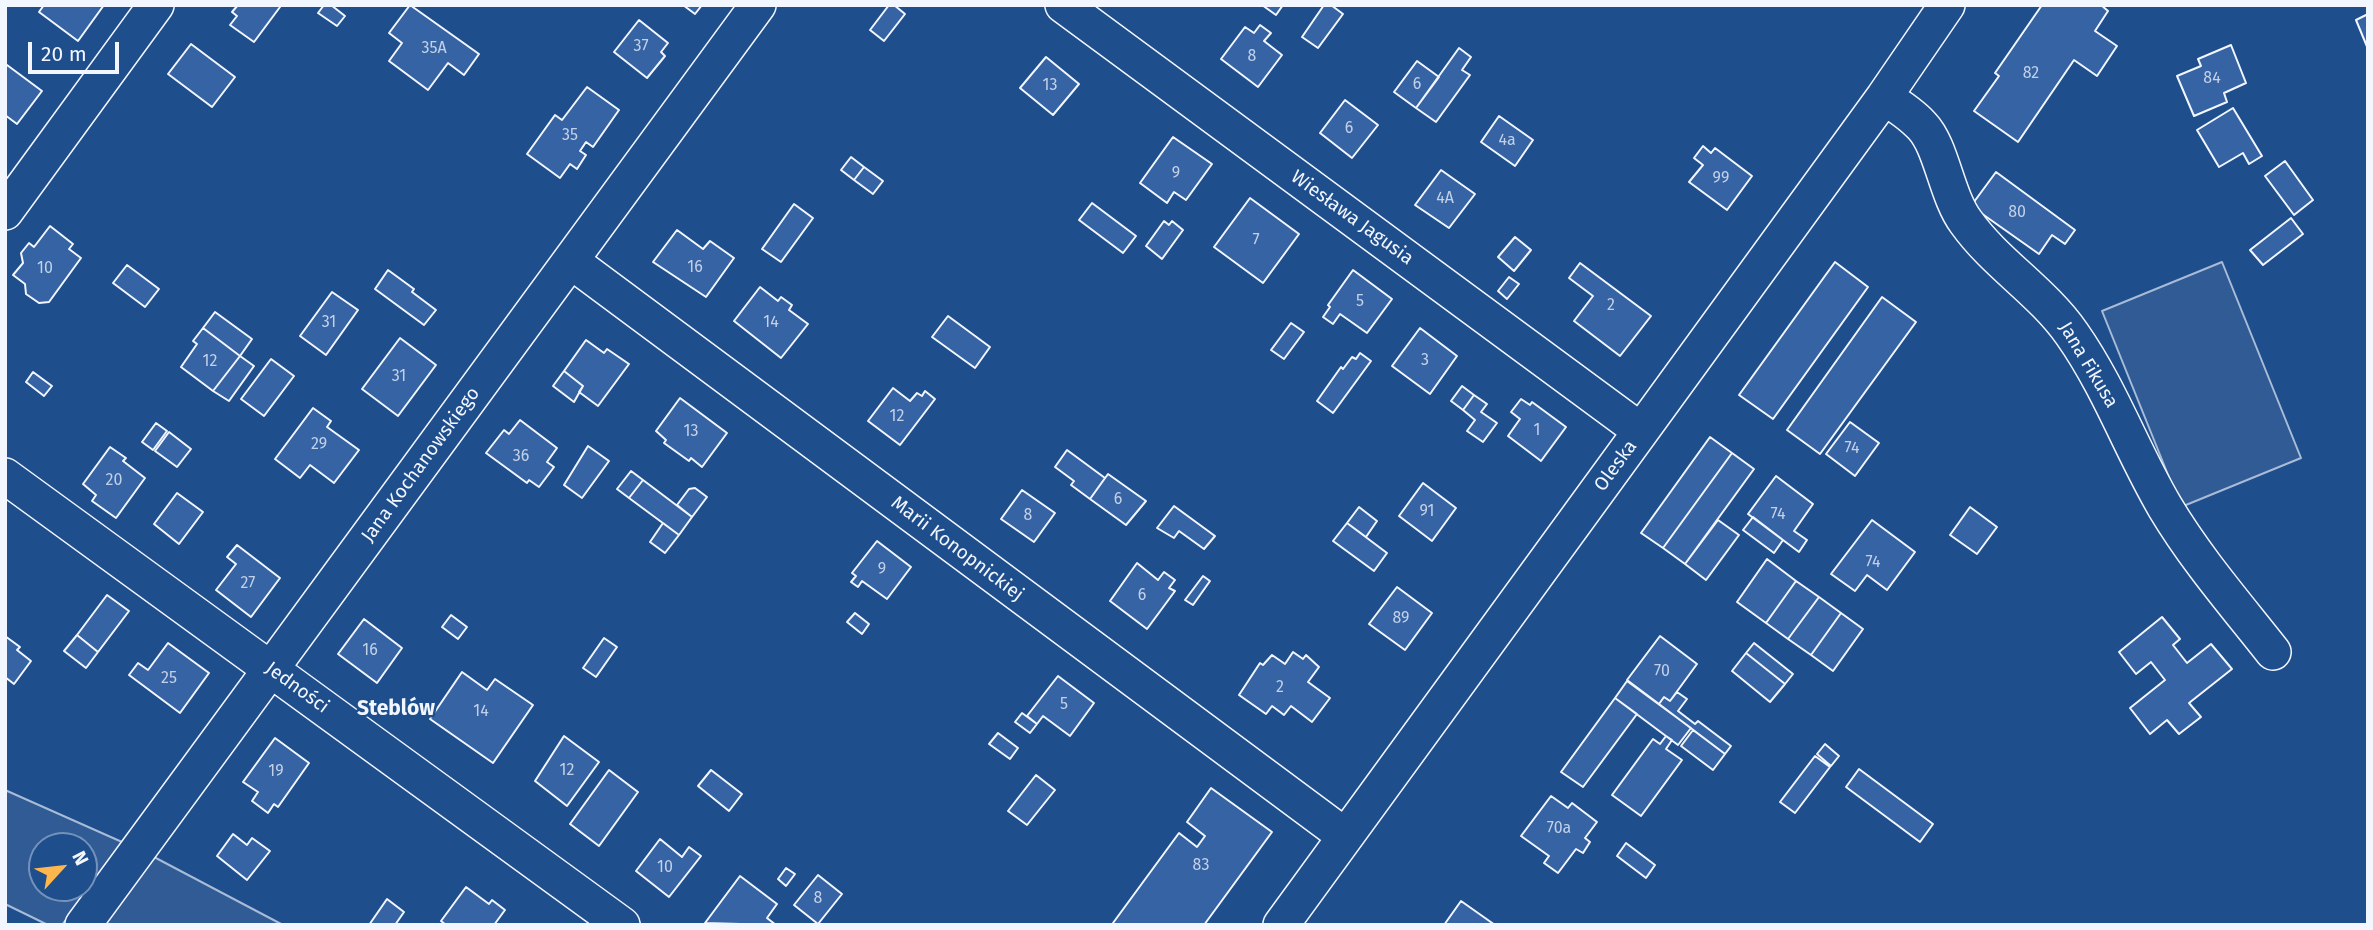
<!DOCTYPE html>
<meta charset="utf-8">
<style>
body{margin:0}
#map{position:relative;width:2373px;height:930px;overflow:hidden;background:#1f4e8c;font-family:"Fira Sans",sans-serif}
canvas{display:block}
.frame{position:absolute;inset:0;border:7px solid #f2f6ff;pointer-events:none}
.north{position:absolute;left:28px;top:832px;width:70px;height:70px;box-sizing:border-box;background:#1f4e8c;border:2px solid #7391ba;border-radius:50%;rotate:63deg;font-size:19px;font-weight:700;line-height:28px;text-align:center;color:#f2f6ff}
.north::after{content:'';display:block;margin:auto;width:24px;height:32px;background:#ffb74d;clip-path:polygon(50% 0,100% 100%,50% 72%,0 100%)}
.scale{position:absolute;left:28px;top:42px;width:91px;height:32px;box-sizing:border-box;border:4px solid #f2f6ff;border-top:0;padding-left:9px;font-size:21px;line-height:24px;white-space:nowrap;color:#f2f6ff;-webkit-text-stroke:5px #1f4e8c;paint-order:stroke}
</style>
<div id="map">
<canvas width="2373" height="930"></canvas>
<div class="frame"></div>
<div class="north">N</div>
<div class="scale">20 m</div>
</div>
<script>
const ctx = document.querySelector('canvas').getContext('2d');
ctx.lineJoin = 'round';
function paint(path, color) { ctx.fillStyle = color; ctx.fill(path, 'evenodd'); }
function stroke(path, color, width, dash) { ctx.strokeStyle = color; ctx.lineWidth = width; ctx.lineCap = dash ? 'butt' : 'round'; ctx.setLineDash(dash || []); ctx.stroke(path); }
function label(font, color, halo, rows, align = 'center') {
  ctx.font = font + ' "Fira Sans",sans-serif'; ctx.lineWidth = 5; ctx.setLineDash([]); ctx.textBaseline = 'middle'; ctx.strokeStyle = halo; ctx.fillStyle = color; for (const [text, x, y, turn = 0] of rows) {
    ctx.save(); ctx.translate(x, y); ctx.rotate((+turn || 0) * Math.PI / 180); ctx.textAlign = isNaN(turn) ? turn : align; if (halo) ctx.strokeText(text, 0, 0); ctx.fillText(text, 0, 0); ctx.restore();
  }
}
const built = new Path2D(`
 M2222 262 2301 458 2181 507 2102 311Z
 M5 790 122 842 62 925H48L5 904ZM42 846H84V888H42Z
 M154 857 283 925H102Z`);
const building = new Path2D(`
 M44 5H104L78 41 39 12Z
 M238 5H277L280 7 254 42 230 25 237 16 232 12Z
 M324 5H331L345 16 337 26 318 13Z
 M410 5 479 54 464 75 448 63 428 90 389 61 402 43 389 33Z
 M683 5H702L695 14Z
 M889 5H894L905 14 884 41 870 30Z
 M1262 5H1283L1276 15Z
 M1324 5H1331L1343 14 1318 48 1302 37Z
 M2042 5H2101L2108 11 2095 31 2117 46 2097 76 2074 60 2018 142 1974 111 1999 76 1995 73Z
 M2368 14V49L2356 20Z
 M639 20 668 43 661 52 665 56 647 78 614 52Z
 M1260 25 1271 33 1264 41 1282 55 1258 87 1221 59 1245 27 1254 33Z
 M191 44 235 77 212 107 168 74Z
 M2231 45 2246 83 2224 93 2227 102 2194 116 2177 76 2201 66 2198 59Z
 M1459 48 1471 57 1462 70 1470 75 1436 122 1416 108Z
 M1046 57 1079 84 1053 115 1020 88Z
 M1417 61 1439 77 1416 108 1394 92Z
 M7 65 42 91 17 124 5 115V67Z
 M587 87 619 110 593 147 586 142 580 151 586 155 577 169 570 164 560 178 527 154 555 115 562 120Z
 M1345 100 1378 125 1352 158 1320 133Z
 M2233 108 2262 156 2249 164 2243 153 2219 167 2197 130Z
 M1499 116 1533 140 1515 166 1481 142Z
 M1173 137 1212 164 1186 200 1174 192 1167 203 1140 183Z
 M1703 146 1711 153 1715 148 1752 176 1727 210 1689 182 1703 165 1694 158Z
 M851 157 864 167 854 180 841 170Z
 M2285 161 2313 200 2294 215 2265 176Z
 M864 167 883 181 873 194 854 180Z
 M1441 170 1475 194 1449 228 1415 205Z
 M1996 172 2075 230 2065 244 2052 235 2039 254 1971 206Z
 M1250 198 1299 234 1263 283 1214 247Z
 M1092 203 1136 236 1123 253 1079 220Z
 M794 204 813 218 781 262 762 249Z
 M2291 218 2303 234 2263 265 2250 250Z
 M1164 221 1169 225 1172 221 1183 230 1162 259 1146 246Z
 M50 226 73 244 69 249 81 258 49 302 39 303 26 294 25 284 13 275 23 263 21 253 29 243 34 247Z
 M677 230 703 249 710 241 734 258 706 297 653 262Z
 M1515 237 1531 250 1514 271 1498 257Z
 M1835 262 1868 287 1773 419 1739 395Z
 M1580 263 1651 316 1620 356 1574 321 1593 296 1569 278Z
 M127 265 159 289 145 307 113 283Z
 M388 270 414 289 412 292 436 310 424 325 375 289Z
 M1353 270 1392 299 1367 333 1340 314 1333 324 1323 317 1330 307 1328 305Z
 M1509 277 1519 284 1507 299 1498 291Z
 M760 287 778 301 781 297 792 305 789 310 808 324 781 358 734 321Z
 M332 292 358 310 326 355 300 336Z
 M1882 297 1916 322 1820 454 1787 430Z
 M215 312 252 339 240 356 203 328Z
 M948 316 990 347 975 368 932 337Z
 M1291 323 1304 332 1284 359 1271 350Z
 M203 328 240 356 213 391 181 367 197 344 193 341Z
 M1420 328 1457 356 1430 394 1392 366Z
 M400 338 436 365 398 416 362 389Z
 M586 340 604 353 607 349 629 364 598 406 579 392 583 386 564 371Z
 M1360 353 1371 361 1333 413 1317 401 1341 367 1343 369 1352 357 1356 359Z
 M240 356 254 366 229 401 213 391Z
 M271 359 294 376 264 416 241 399Z
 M564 371 583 386 574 402 553 386Z
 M33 372 52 386 44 396 26 382Z
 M1462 386 1474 395 1463 410 1451 401Z
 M893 388 910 401 917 393 922 396 925 391 935 399 900 445 868 421Z
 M1474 395 1487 404 1481 412 1497 423 1483 442 1467 431 1475 420 1463 410Z
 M680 398 727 433 702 467 691 458 689 461 664 443 666 440 656 431Z
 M1521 399 1530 405 1532 402 1566 427 1541 461 1508 436 1520 419 1511 412Z
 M313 408 331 421 327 427 359 450 334 483 310 465 300 478 275 459Z
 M520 420 557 448 547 462 554 467 539 487 529 480 527 483 486 453 504 430 509 434Z
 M1850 422 1879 443 1855 476 1826 454Z
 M156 423 167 431 153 450 142 442Z
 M169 432 191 449 177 467 155 451Z
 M1710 437 1732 453 1663 548 1641 533Z
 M588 446 609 461 582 498 564 485Z
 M110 447 126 458 123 461 145 478 116 518 92 501 96 495 83 484Z
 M1067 450 1105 478 1090 499 1071 485 1074 481 1055 467Z
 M1732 453 1754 469 1685 564 1663 548Z
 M631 471 643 480 629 498 617 489Z
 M1108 474 1146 501 1126 525 1090 499Z
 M1776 476 1813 504 1794 531 1807 540 1799 552 1748 514Z
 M643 480 692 517 679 535 629 498Z
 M1423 483 1456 508 1432 541 1399 516Z
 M695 488 707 497 692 517 677 505 689 489Z
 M1022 490 1055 513 1034 542 1001 519Z
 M177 493 203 512 179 544 154 524Z
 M1174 506 1215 536 1204 549 1179 531 1174 538 1157 528Z
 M1359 507 1377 521 1366 537 1347 523Z
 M1970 507 1997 527 1977 554 1950 535Z
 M1753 517 1783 540 1774 553 1743 530Z
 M1718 520 1739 535 1706 580 1685 564Z
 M1872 520 1915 552 1887 590 1867 575 1855 591 1831 574Z
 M663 523 679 535 665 553 650 542Z
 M1347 523 1387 553 1374 571 1333 541Z
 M877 541 911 567 887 599 862 581 858 587 851 582 856 576 852 573Z
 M237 545 280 578 251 617 216 590 236 564 227 557Z
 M1767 559 1796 581 1766 623 1737 602Z
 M1137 563 1158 580 1164 572 1175 580 1169 588 1175 591 1147 629 1110 601Z
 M1203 576 1210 581 1193 605 1185 600Z
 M1796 581 1819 597 1788 639 1766 623Z
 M1397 587 1432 613 1405 650 1369 624Z
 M107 595 129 611 98 652 77 635Z
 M1819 597 1841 613 1811 655 1788 639Z
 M855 613 869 624 862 634 847 622Z
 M1841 613 1863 629 1833 671 1811 655Z
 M451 615 467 627 458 639 442 627Z
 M2162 617 2180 639 2173 645 2187 663 2211 644 2232 669 2189 703 2201 717 2179 734 2167 720 2150 734 2130 708 2165 680 2151 662 2136 674 2119 652Z
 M364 619 402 648 377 683 338 654Z
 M77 635 98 652 86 668 64 651Z
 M5 636 20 647 17 650 31 661 14 684 5 677Z
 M1660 636 1697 664 1670 701 1664 697 1659 704 1627 680Z
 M604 638 617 647 596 677 583 668Z
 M168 643 209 673 180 713 129 675 138 663 148 670Z
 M1754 643 1793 674 1785 684 1746 653Z
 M1293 652 1303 659 1306 655 1319 667 1308 682 1330 698 1312 722 1291 706 1284 715 1272 706 1266 714 1239 695 1260 663 1263 665 1272 655 1285 664Z
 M1746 653 1785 684 1770 702 1732 671Z
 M462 672 487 690 495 679 533 705 493 763 430 719Z
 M1058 676 1094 703 1070 736 1043 716 1037 724 1027 716Z
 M1627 681 1691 728 1678 745 1615 698Z
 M1677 692 1687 699 1678 711 1695 724 1698 721 1731 746 1725 754 1659 704 1664 697 1670 701Z
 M1615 698 1637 714 1583 787 1561 772Z
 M1022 713 1037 724 1030 733 1015 722Z
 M1693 730 1725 754 1713 770 1681 746Z
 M998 733 1018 748 1010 759 989 744Z
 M564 736 599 762 567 806 535 781Z
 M1666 736 1672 740 1666 749 1682 760 1641 816 1612 795 1653 739 1660 744Z
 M275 738 309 763 278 807 274 804 268 813 252 801 258 792 243 782Z
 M1825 744 1839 756 1831 766 1817 754Z
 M1815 756 1830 767 1795 813 1780 802Z
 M1859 769 1933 824 1920 842 1846 787Z
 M609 770 638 792 599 846 570 824Z
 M711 770 742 794 729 811 698 786Z
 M1036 775 1055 790 1027 825 1008 811Z
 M1211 788 1272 832 1204 925H1115L1113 923 1179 833 1197 847 1205 836 1187 822Z
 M1551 796 1568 808 1572 803 1597 822 1585 838 1590 842 1583 853 1576 849 1558 873 1544 863 1549 856 1521 836Z
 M233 834 247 845 252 838 270 851 247 880 217 856Z
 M660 839 682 857 689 847 701 856 669 897 636 871Z
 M1626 843 1655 865 1646 878 1617 856Z
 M786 868 795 874 786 886 778 879Z
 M818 875 842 894 818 924 794 905Z
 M740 876 777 904 767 918 776 925 705 923Z
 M466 887 489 904 492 900 505 910 494 925H446L441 921Z
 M387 899 404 912 395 925H369Z
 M1461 901 1495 925H1444Z`);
const minor = new Path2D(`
 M1063 5 1641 431
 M1884 97C1897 105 1911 114 1922 126 1942 147 1946 195 1966 222 1996 264 2042 291 2072 334 2110 388 2132 451 2165 507 2196 559 2236 605 2273 652
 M5 212 156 5
 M571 261 1345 836
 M5 476 622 925
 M83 925 758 5
 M1281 925 1641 431 1884 97 1947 5`);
const numberNames = [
 ["37",641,47],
 ["35A",434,49],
 ["8",1252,57],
 ["82",2031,74],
 ["84",2212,79],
 ["6",1417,85],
 ["13",1050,86],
 ["6",1349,129],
 ["35",570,136],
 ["4a",1507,141],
 ["9",1176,174],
 ["99",1721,179],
 ["4A",1445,199],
 ["80",2017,213],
 ["7",1256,241],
 ["16",695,268],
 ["10",45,269],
 ["5",1360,302],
 ["2",1611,306],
 ["31",329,323],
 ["14",771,323],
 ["3",1425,361],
 ["12",210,362],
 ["31",399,377],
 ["12",897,417],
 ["1",1537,431],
 ["13",691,432],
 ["29",319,445],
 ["74",1852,449],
 ["36",521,457],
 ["20",114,481],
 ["6",1118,500],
 ["91",1427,512],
 ["74",1778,515],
 ["8",1028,516],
 ["74",1873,563],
 ["9",882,570],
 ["27",248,584],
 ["6",1142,596],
 ["89",1401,619],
 ["16",370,651],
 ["70",1662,672],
 ["25",169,679],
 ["2",1280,688],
 ["5",1064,705],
 ["14",481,712],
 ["12",567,771],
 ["19",276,772],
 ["70a",1559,829],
 ["83",1201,866],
 ["10",665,868],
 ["8",818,899]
];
const streetNames = [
 ["Wiesława Jagusia",1352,218,36],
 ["Jana Fikusa",2088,365,59],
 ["Jana Kochanowskiego",421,465,-54],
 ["Oleska",1616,466,-54],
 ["Marii Konopnickiej",957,549,37],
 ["Jedności",297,688,36]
];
const neighbourhoodNames = [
 ["Steblów",396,709]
];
paint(built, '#305b95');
stroke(built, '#a8bbd7', 2);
paint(building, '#3563a3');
stroke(building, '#f2f6ff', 2);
stroke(minor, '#f2f6ff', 38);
stroke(minor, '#1f4e8c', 35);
label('16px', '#c3d1e8', null, numberNames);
label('19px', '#f2f6ff', '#1f4e8c', streetNames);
label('bold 21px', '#f2f6ff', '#1f4e8c', neighbourhoodNames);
</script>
